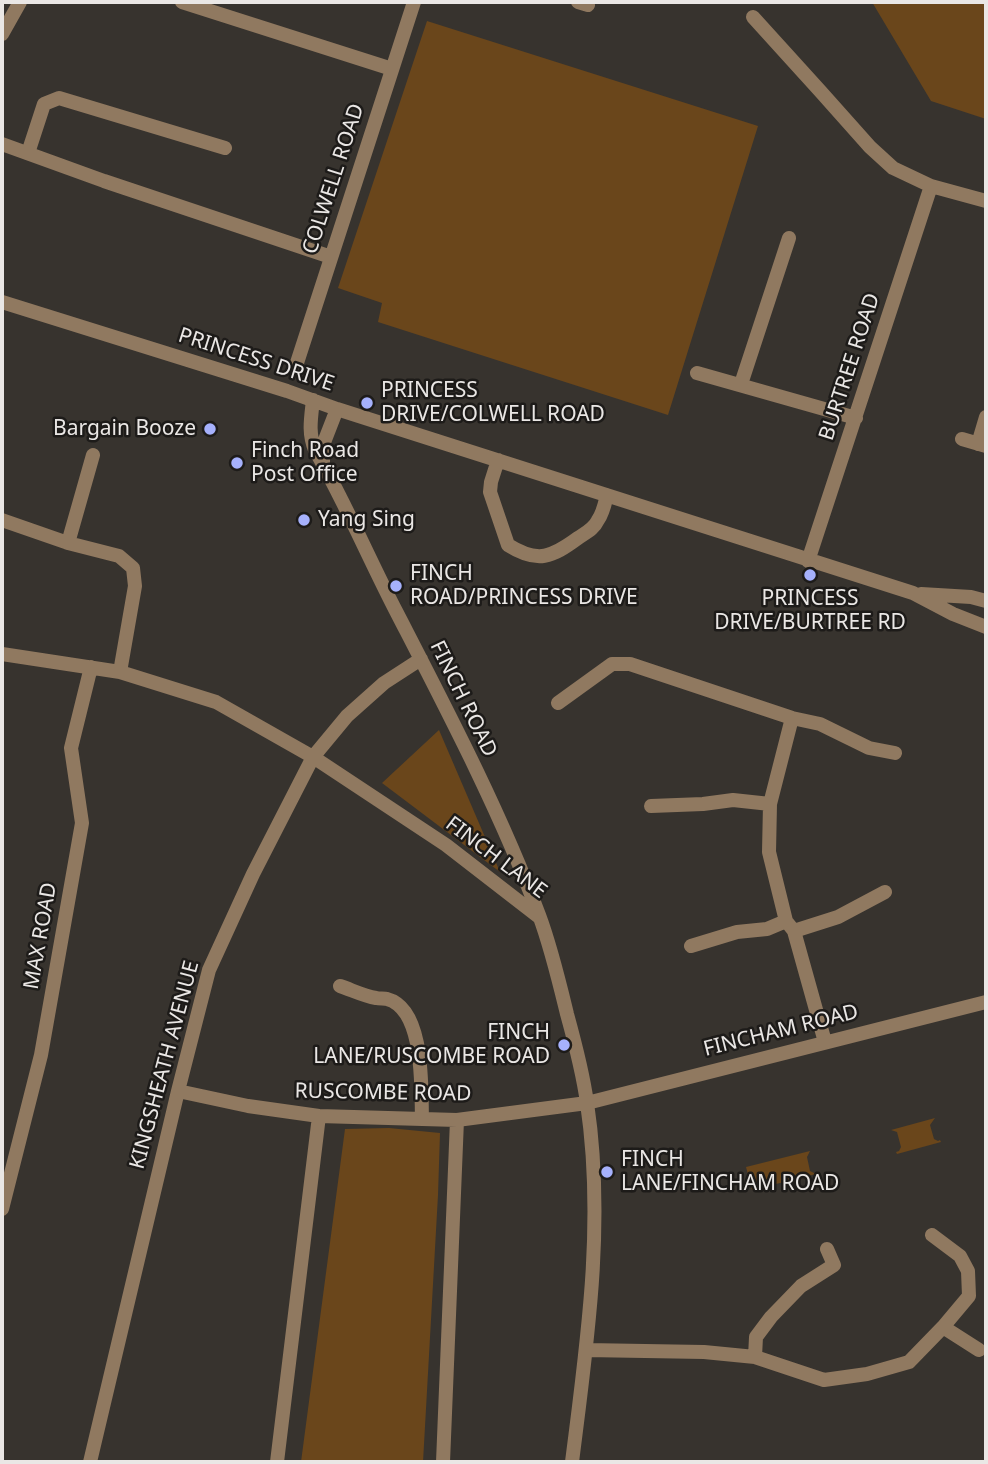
<!DOCTYPE html>
<style>
body{margin:0}
#map{position:relative;width:988px;height:1464px;overflow:hidden;background:#37332e;font-family:"Noto Sans",sans-serif}
canvas{display:block}
.frame{position:absolute;inset:0;border:4px solid #eae7e5;pointer-events:none}
</style>
<div id="map">
<canvas width="988" height="1464"></canvas>
<div class="frame"></div>
</div>
<script>
const ctx = document.querySelector('canvas').getContext('2d');
ctx.lineJoin = 'round';
function paint(path, color) { ctx.fillStyle = color; ctx.fill(path, 'evenodd'); }
function stroke(path, color, width, dash) { ctx.strokeStyle = color; ctx.lineWidth = width; ctx.lineCap = dash ? 'butt' : 'round'; ctx.setLineDash(dash || []); ctx.stroke(path); }
function label(font, color, halo, rows, align = 'center') {
  ctx.font = font + ' "Noto Sans",sans-serif'; ctx.lineWidth = 5; ctx.setLineDash([]); ctx.textBaseline = 'middle'; ctx.strokeStyle = halo; ctx.fillStyle = color; for (const [text, x, y, turn = 0] of rows) {
    ctx.save(); ctx.translate(x, y); ctx.rotate((+turn || 0) * Math.PI / 180); ctx.textAlign = isNaN(turn) ? turn : align; if (halo) ctx.strokeText(text, 0, 0); ctx.fillText(text, 0, 0); ctx.restore();
  }
}
const green = new Path2D(`
 M872 2H986V119L931 101Z
 M427 21 758 126 668 415 378 322 382 303 338 288Z
 M439 730 500 872 382 783Z
 M935 1118 930 1125 934 1139 938 1141 940 1140 941 1142 897 1154 896 1152 899 1151 901 1147 897 1132 891 1130Z
 M389 1128 440 1133 438 1195 423 1462H301L345 1129Z
 M810 1151 807 1157 810 1171 816 1174 752 1190 746 1167Z`);
const minor = new Path2D(`
 M182 2 392 69
 M578 2 588 5
 M753 17 821 92 870 147 893 168 931 186 986 201
 M2 34 20 2
 M2 144 104 181 331 257
 M28 153 44 104 59 98 225 148
 M2 302 287 391 337 409 913 593 953 614 986 627
 M295 369 414 2
 M697 373 856 418
 M741 384 789 238
 M313 400C311 418 308 433 315 450 345 502 369 559 397 613 448 712 500 811 539 915 551 947 559 981 567 1014 575 1043 583 1073 587 1103 605 1223 587 1343 572 1462
 M962 439 986 446
 M978 444 986 417
 M498 460 491 482 490 492 508 545C538 564 552 557 578 538 585 533 594 529 598 520 603 513 605 503 607 495
 M323 462V445L337 409
 M2 520 68 543 119 556 133 568 135 586 120 672
 M68 543 93 455
 M808 561 931 186
 M921 594 971 597 986 601
 M2 654 120 672 216 702 313 757 446 845 539 917
 M558 703 612 664H630L792 718 820 724 869 748 895 753
 M792 718 770 804 769 852 786 921 794 931 825 1042
 M651 806 703 804 733 800 770 804
 M794 931 838 917 885 892
 M691 946 737 932 767 929 786 921
 M340 986C352 990 364 996 376 998 380 999 384 998 387 999 425 1009 421 1088 422 1119
 M178 1091 248 1106 319 1116 457 1120 587 1103 986 1002
 M2 1209 41 1055 82 823 71 748 91 667
 M943 1327 979 1350
 M586 1350 704 1352 755 1357 824 1380 867 1374 909 1362 943 1327 969 1296 968 1271 960 1256 932 1235
 M755 1357 756 1337 771 1317 801 1286 834 1265 827 1249
 M90 1462 178 1091 209 970 253 874 313 757 347 716 384 683 421 659
 M277 1462 319 1116
 M443 1462 457 1120`);
const markers = [
 [367,403,7,"#a6b1fc"],
 [210,429,7,"#a6b1fc"],
 [237,463,7,"#a6b1fc"],
 [304,520,7,"#a6b1fc"],
 [810,575,7,"#a6b1fc"],
 [396,586,7,"#a6b1fc"],
 [564,1045,7,"#a6b1fc"],
 [607,1172,7,"#a6b1fc"]
];
const streetNames = [
 ["COLWELL ROAD",334,179,-72],
 ["PRINCESS DRIVE",256,360,18],
 ["BURTREE ROAD",850,367,-72],
 ["FINCH ROAD",463,699,64],
 ["FINCH LANE",496,858,37],
 ["MAX ROAD",41,936,-80],
 ["FINCHAM ROAD",781,1031,-14],
 ["KINGSHEATH AVENUE",165,1065,-75],
 ["RUSCOMBE ROAD",383,1093,1]
];
const poiNames = [
 ["PRINCESS",381,391],
 ["DRIVE/COLWELL ROAD",381,415],
 ["Bargain Booze",196,429,"right"],
 ["Finch Road",251,451],
 ["Post Office",251,475],
 ["Yang Sing",318,520],
 ["FINCH",410,574],
 ["ROAD/PRINCESS DRIVE",410,598],
 ["PRINCESS",810,599,"center"],
 ["DRIVE/BURTREE RD",810,623,"center"],
 ["FINCH",550,1033,"right"],
 ["LANE/RUSCOMBE ROAD",550,1057,"right"],
 ["FINCH",621,1160],
 ["LANE/FINCHAM ROAD",621,1184]
];
paint(green, '#6a461b');
stroke(minor, '#907960', 14);
for (const [x, y, r, color] of markers) { const dot = new Path2D(); dot.arc(x, y, r, 0, 2 * Math.PI); ctx.fillStyle = color; ctx.fill(dot); stroke(dot, '#1d1b19', 2.5); }
label('21px', '#eae7e5', '#1d1b19', streetNames);
label('21px', '#eae7e5', '#1d1b19', poiNames, 'left');
</script>
